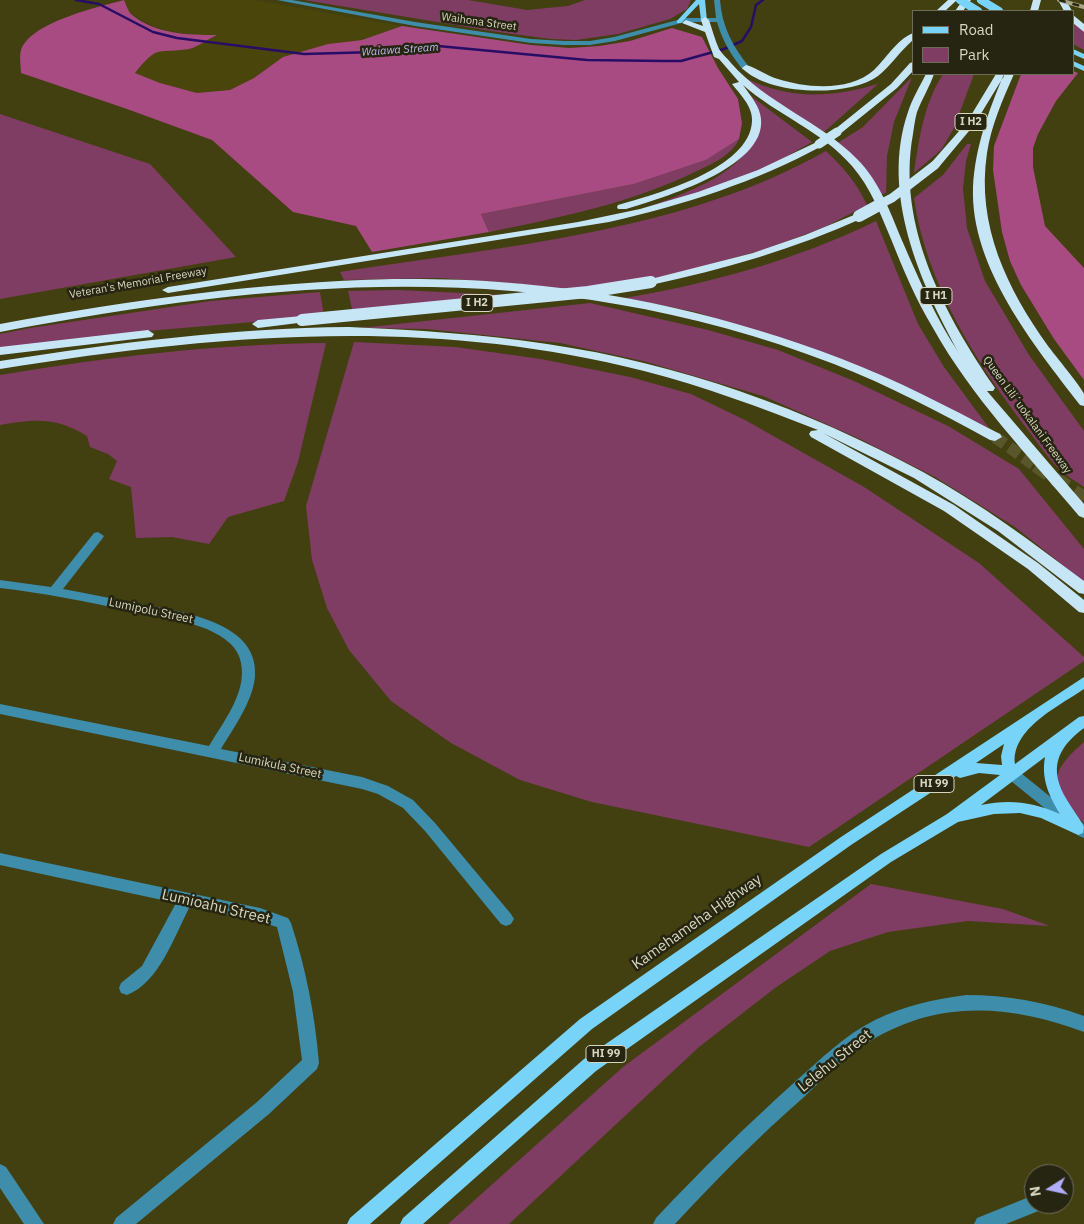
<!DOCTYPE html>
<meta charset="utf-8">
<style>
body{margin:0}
#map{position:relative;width:1084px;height:1224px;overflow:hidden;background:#423f10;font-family:"IBM Plex Sans",sans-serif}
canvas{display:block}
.legend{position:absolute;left:912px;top:10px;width:162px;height:65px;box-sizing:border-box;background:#262512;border:1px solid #6d6c57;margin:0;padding:6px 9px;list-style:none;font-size:15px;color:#d7d6be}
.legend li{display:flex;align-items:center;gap:10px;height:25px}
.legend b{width:25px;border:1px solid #6d6c57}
.north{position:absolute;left:1024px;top:1164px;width:50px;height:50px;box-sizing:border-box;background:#262512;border:1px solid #6d6c57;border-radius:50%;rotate:260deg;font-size:14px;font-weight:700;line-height:20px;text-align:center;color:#d7d6be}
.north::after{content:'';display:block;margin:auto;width:18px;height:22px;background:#b1adfa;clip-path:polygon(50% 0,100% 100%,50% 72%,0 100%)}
</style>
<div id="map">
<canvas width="1084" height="1224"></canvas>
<ul class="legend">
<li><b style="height:6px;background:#78d3f8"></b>Road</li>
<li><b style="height:14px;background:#803d64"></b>Park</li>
</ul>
<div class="north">N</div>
</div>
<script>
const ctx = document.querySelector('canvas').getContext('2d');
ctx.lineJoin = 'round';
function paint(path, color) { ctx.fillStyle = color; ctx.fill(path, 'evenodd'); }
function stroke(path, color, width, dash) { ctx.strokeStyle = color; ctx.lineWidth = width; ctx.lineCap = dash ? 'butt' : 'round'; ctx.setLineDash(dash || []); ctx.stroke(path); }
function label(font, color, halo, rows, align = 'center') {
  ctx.font = font + ' "IBM Plex Sans",sans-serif'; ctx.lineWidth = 5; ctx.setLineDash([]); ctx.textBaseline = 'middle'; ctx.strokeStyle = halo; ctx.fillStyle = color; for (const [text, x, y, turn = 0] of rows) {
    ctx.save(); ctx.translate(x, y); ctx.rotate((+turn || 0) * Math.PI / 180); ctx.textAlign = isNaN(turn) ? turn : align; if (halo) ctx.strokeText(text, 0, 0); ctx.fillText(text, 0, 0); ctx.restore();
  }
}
const built = new Path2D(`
 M124 0H255L402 26 362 40 328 44 283 57 254 78 230 90 197 93 160 83 135 73 151 54 163 50 191 49 216 35H189L155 27 130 13Z`);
const green = new Path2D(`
 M304 0H468L527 10 568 6 585 0H691L687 9 670 19 618 34 576 40 551 39 498 32Z
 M1073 21 1084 32V50L1073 44Z
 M943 74H974L954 128 941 150 914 173C919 138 924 104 943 74Z
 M912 77 894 122 887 156 886 193 880 195 836 144 863 127Z
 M745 78C790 100 830 98 878 84L824 132 773 100Z
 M747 93 812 142 766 168 714 188 646 208C684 193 735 178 754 139 756 136 759 132 759 129 762 116 753 104 747 93Z
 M0 114 150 164 236 257 0 299Z
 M739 139C732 155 712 164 697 171 629 204 562 217 489 232L481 214 634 184 706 160Z
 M967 144H971L966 161 963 189 967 228 985 281 1029 355 1084 431V487C1076 481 1066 476 1059 469 1048 458 1038 443 1028 430 976 363 926 283 914 198L943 175Z
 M826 151C844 168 856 182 867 205L825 227 763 250 658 278 575 291 522 284 440 278 344 280 340 272C503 246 681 233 826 151Z
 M876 221 918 324 944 367 989 428 873 372 789 341 696 312 625 298C712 283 796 260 876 221Z
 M399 290 523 296 353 313 348 291Z
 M320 292 324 316 147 331 0 349V334L30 328 211 301Z
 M590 303 708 330 778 350 854 381 948 426 1019 469 1084 549V582L1015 527 935 477 860 439 763 396 643 361 560 343 427 329 361 328Z
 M354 342 455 347 541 359 630 377 691 394 745 420 864 487 979 563 1084 657V661L809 847 592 802 520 780 451 743 391 701 349 650 327 608 312 560 306 506Z
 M326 343 298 462 284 501 228 517 209 544 172 537 136 538 131 487 109 479 117 461 108 454 90 447 87 436C56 417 35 419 0 425V375C108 357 216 344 326 343Z
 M1084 742V823C1050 788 1046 775 1084 742Z
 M871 884 1003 909 1050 926 968 921 888 932 830 951 775 988 699 1047 509 1224H448L623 1067Z`);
const forest = new Path2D(`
 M124 0C126 4 128 11 131 14 154 34 188 35 217 35 208 39 198 47 189 49 155 54 159 44 135 73L160 83 197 93 230 90 254 78 283 57 328 44 362 40 402 26 531 45 570 48 599 46 630 41 672 28 702 37 718 68 738 99 742 123 739 139 706 160 634 184 481 214 489 232 372 252 356 226 293 212 212 140 127 109 21 73C21 66 19 57 21 50 31 22 98 7 124 0Z
 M1073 71 1078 73 1056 101 1038 134 1033 148V167L1045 226 1084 268V380L1054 339 1021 285 1010 261 1002 232 993 170 994 146 1021 74H1073Z`);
const stream = new Path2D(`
 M76 0 99 4 153 32 177 38 304 54 376 52 399 48 438 46 587 60 663 61H681L724 49 742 41 751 27 756 5 763 0`);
const highwayTunnelFar1 = new Path2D(`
 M995 437 1037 467`);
const highwayTunnel = new Path2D(`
 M1036 465 1084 499`);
const minor = new Path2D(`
 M277 0H292L415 22 531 39 564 41H590L614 37 685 18H716L714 0H720C722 27 733 47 750 68L743 70C731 55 722 40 717 22H685L615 41 590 45H564L531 43 415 26Z
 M98 532 104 536 102 539 63 589C86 593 110 598 134 603 174 611 260 619 255 677 252 703 234 727 221 749L362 777 388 786 413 800 435 823 511 914 514 919 511 924 506 926 501 924 425 831 403 808 378 794 362 789 0 714V704L209 746C223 722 247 693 241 663 238 645 221 635 204 628 181 619 155 616 131 611 87 602 44 593 0 588V580L51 587 94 533Z
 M1011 767 1016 769 1084 824V838L1079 836 1006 777 1004 773 1006 769Z
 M0 853 260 908 288 918 291 923C306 969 315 1015 319 1063L317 1069 269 1114 136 1224H113L116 1218 257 1102 302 1060 293 992 277 927 260 922 190 906C175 935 159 983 127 995L121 993 119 988 121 983 142 966 176 903 0 865Z
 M966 995C1008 995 1045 1002 1084 1016V1032C1006 1003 932 999 861 1047 840 1061 822 1080 804 1097 758 1137 716 1180 675 1224H653L656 1218C701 1170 748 1124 797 1080 822 1058 845 1035 875 1020 904 1006 934 999 966 995Z
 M0 1164 6 1167 44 1224H24L0 1188Z
 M1034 1195V1204H1044L1041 1210 1006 1224H974L977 1218Z`);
const major = new Path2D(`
 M696 0H705L707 21 701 20 699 4 681 23H677V21Z
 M1073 49 1084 54V59L1073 54Z
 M1073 61 1084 66V71L1073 66Z
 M1084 677V689C1059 706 1011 729 1015 764L1079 717 1084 716V728C1057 748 1048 769 1067 800 1072 809 1079 817 1084 827L1083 833 1078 835 1041 818 1020 813 994 814 958 822 891 862 596 1071 423 1224H400L403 1218 584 1059 881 854 947 814 1000 775 979 773 960 778 956 776 851 845 592 1029 370 1224H347L350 1218 580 1019 841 837ZM1004 744 1001 756 1002 765 976 763ZM1045 757C1041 779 1049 796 1060 814 1033 802 1010 799 981 805Z`);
const highway = new Path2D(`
 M948 0H957L945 11H936Z
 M963 0H971L963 11H955Z
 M1033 0H1041L1038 11H1030Z
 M1058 0H1066L1072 11H1064Z
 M1073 15 1084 24V32L1073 23Z
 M705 17 709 20C712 29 715 40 719 49 722 54 728 59 731 63 767 104 820 121 857 159 881 183 891 215 904 245 920 282 937 320 959 353 920 283 880 193 908 112 912 99 920 86 926 74H934C930 86 922 99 917 112 915 119 914 127 913 134 896 226 945 315 995 388L993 391H987L1084 504V518L1079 516C1028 455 972 398 933 328 916 300 903 269 891 239 880 213 871 188 852 166 822 131 777 115 743 85 750 95 760 106 761 119 766 168 662 198 626 209H618L617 207 618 205C656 194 750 169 752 121 753 107 740 94 732 84L739 82 719 59 714 57 705 32 682 23 686 20 703 26 701 20Z
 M913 33V40C900 51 889 68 878 76 847 98 768 95 742 68L746 65C757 68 767 76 778 79 806 88 850 92 874 70 886 59 896 40 913 33Z
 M913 62V71L897 88 840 134H834V130L891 84 910 63Z
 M996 74H1002L1004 76 974 125 939 167H931V163L967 122Z
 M1004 74H1014C1003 99 991 126 987 153 976 225 1007 289 1048 346 1054 354 1082 388 1084 394 1084 398 1084 402 1084 406L1080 405C1034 345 970 267 973 187 975 147 989 110 1004 74Z
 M819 141 822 142V146C755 182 684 205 609 222L168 293 162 290 168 287 578 222 640 209 698 192 758 170Z
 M859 213 864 216 863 218C795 249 724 269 651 285L645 282 647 280 753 253 805 235Z
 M393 279C429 279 464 279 499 282 616 290 733 317 842 359 897 380 948 407 1000 434L1002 437 995 441 990 440C939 412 888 385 834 364 553 256 288 277 0 332V324C131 300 260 282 393 279Z
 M302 316 306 318 308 320 306 322 258 328 252 324 258 320Z
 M349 327C416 330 481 334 547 344 678 363 807 409 923 472 980 503 1032 542 1084 581V594L1079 593 998 531 914 478 823 433 954 505 1038 563 1084 600V613L1079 612 1028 569 944 511 811 437 809 434 811 431 818 430C761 408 704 386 644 371 428 316 217 334 0 369V361C116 343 231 328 349 327Z
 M148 330 154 334 152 337 0 355V347Z`);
const rail = new Path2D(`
 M1059 0 1084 7`);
const majorBridge = new Path2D(`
 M960 0 978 11
 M981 0 999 11`);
const highwayBridgeFar1 = new Path2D(`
 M819 144 837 132
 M878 205 892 198 935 165`);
const highwayBridge = new Path2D(`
 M859 216 881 204
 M302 320 588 292 651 282`);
const farStreetnames = [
 ["Waihona Street",479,22,8],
 ["Veteran's Memorial Freeway",138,283,-10],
 ["Queen Liliʻuokalani Freeway",1027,415,54]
];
const farWaternames = [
 ["Waiawa Stream",400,50,-4]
];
const shields = [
 [971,122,32],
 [936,296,32],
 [477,303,32],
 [934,784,40],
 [606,1054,40]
];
const shieldNames = [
 ["I H2",971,122],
 ["I H1",936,296],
 ["I H2",477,303],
 ["HI 99",934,784],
 ["HI 99",606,1054]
];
const streetNames = [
 ["Lumipolu Street",151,611,12],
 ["Lumikula Street",280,766,12]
];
const nearStreetnames = [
 ["Lumioahu Street",216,907,13],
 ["Kamehameha Highway",697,922,-35],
 ["Lelehu Street",835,1061,-39]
];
paint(built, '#49450b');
paint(green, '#803d64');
paint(forest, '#a84b82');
stroke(stream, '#270d65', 2.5);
stroke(highwayTunnelFar1, '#58562a', 12, [12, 5.5]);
stroke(highwayTunnel, '#58562a', 15, [15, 8]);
paint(minor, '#3d8dab');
paint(major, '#78d3f8');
paint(highway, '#c6e6f5');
stroke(rail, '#a8a687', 4);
stroke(rail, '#262512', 2.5, [7]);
stroke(majorBridge, '#78d3f8', 8);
stroke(highwayBridgeFar1, '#c6e6f5', 9);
stroke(highwayBridge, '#c6e6f5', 12);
label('11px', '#d7d6be', '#262512', farStreetnames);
label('italic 11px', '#bfbded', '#262512', farWaternames);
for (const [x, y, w] of shields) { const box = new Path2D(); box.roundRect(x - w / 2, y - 8.5, w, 17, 4); ctx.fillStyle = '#262512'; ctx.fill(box); stroke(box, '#d7d6be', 1); }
label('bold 11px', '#d7d6be', null, shieldNames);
label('12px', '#d7d6be', '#262512', streetNames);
label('15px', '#d7d6be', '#262512', nearStreetnames);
</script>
